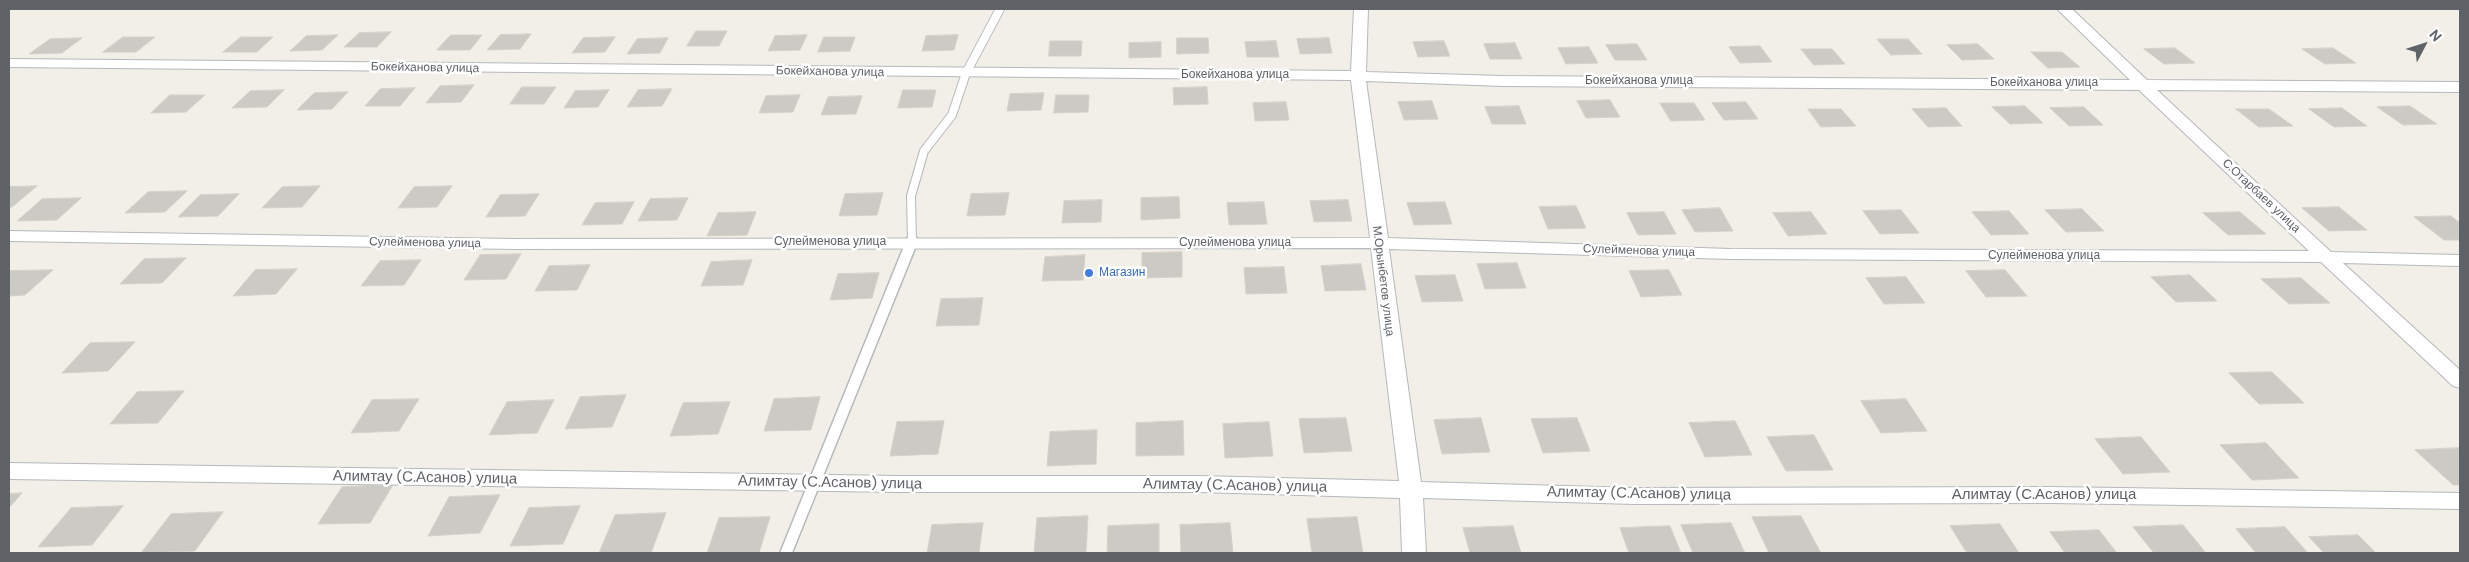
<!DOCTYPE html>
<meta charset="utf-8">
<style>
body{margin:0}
#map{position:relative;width:2469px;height:562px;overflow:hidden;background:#f1efe8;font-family:"DM Sans",sans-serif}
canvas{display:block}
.frame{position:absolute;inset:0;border:10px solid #5f6368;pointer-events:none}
.north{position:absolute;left:2399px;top:20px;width:50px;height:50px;-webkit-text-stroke:4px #fff;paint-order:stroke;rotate:50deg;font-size:14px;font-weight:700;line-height:20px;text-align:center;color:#5f6368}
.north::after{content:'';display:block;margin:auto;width:18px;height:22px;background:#5f6368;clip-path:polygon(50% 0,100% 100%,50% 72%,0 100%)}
</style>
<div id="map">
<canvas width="2469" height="562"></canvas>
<div class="frame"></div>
<div class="north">N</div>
</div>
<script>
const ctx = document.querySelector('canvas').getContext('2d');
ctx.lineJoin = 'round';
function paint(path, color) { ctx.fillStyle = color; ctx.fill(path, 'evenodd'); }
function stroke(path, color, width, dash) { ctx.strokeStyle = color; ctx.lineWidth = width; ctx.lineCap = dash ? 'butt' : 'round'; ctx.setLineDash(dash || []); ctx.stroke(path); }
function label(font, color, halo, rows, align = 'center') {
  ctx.font = font + ' "DM Sans",sans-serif'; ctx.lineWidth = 5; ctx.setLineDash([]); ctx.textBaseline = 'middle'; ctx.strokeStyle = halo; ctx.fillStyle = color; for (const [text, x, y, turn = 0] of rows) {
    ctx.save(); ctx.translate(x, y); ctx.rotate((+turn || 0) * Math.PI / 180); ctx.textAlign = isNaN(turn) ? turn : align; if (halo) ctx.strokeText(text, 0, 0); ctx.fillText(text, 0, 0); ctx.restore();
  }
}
const building = new Path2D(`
 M696 31H727L719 46H687Z
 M391 32 377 47H344L359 33Z
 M531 34 520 49 487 50 500 35Z
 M338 35 322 50 290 51 306 36Z
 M451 35H482L470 50H437Z
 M807 35 800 50 768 51 775 36Z
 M958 35 954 50 922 51 926 36Z
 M123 37H155L136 52H103Z
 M241 37H273L257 52H223Z
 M615 37 605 52 572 53 583 38Z
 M824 37H855L850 51 818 52Z
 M82 38 62 53 29 54 50 39Z
 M668 38 660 53 627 54 637 39Z
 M1177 38H1208L1209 53 1177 54Z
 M1329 38 1332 53 1300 54 1297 39Z
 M1877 39H1908L1922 54 1891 55Z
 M1050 41H1082L1081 56H1049Z
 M1276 41 1279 57H1247L1245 42Z
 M1444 41 1450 56 1418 57 1413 42Z
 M1161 42V57L1129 58V43Z
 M1515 43 1522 59H1490L1484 44Z
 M1637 44 1647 60H1615L1606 45Z
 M1978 44 1994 59 1962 60 1947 45Z
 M1760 46 1772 62 1740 63 1729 47Z
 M1589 47 1598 63 1566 64 1558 48Z
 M2175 48 2195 63 2164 64 2144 49Z
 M2333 48 2356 63 2325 64 2302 49Z
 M1801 49H1832L1845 64 1814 65Z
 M2031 52H2062L2080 67 2048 68Z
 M474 85 461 102 426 103 440 86Z
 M522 87H556L544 104H510Z
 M1207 87 1208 104 1174 105 1173 88Z
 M415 88 400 106H365L380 89Z
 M672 89 662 106 627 107 638 90Z
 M284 90 267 107 232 108 250 91Z
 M609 90 598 107 564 108 575 91Z
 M903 90H936L932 107 898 108Z
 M348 92 332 109 297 110 314 93Z
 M1044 93 1041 110 1007 111 1010 94Z
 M170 95H205L186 112 151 113Z
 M800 95 793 112 759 113 766 96Z
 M1056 95H1089L1088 112 1054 113Z
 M862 96 856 114 821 115 828 97Z
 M1610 100 1620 117 1586 118 1577 101Z
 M1432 101 1438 119 1404 120 1398 102Z
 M1286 102 1289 120 1255 121 1253 103Z
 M1746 102 1758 119 1724 120 1712 103Z
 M1660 103H1694L1705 120 1671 121Z
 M1519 106 1526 124H1492L1485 107Z
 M2025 106 2043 123 2010 124 1992 107Z
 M2410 106 2437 124 2403 125 2377 107Z
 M2084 107 2103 125 2069 126 2050 108Z
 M1946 108 1962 126 1928 127 1912 109Z
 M2342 108 2367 126 2334 127 2309 109Z
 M1808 109H1841L1856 126 1821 127Z
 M2236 109H2269L2293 126 2259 127Z
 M37 186 12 207H9V187Z
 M320 186 302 207 262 208 282 187Z
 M452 186 437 207 398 208 414 187Z
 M187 191 165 212 125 213 148 192Z
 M883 193 877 215 839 216 845 194Z
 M1009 193 1005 215 967 216 971 194Z
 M239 194 218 216 178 217 200 195Z
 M539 194 525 216 486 217 500 195Z
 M1179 197 1180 218 1141 220V198Z
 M81 198 57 220 17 221 42 199Z
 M688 198 677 220 638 221 650 199Z
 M1102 200 1101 222 1062 223 1064 201Z
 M1348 200 1352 221 1314 222 1310 201Z
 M634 202 622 224 582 225 595 203Z
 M1264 202 1267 224 1229 225 1227 203Z
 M1445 202 1452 224 1414 225 1407 203Z
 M1576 206 1586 228 1548 229 1539 207Z
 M2339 207 2367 230 2329 231 2302 208Z
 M1720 208 1733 231 1695 232 1682 210Z
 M2082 209 2104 231 2066 232 2045 210Z
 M1901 210 1919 233 1880 234 1863 211Z
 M2009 211 2029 234 1991 235 1972 212Z
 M756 212 747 235 707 236 718 213Z
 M1664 212 1676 234 1638 235 1627 213Z
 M1811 212 1827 234 1788 236 1773 213Z
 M2240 212 2266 234 2228 235 2203 213Z
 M2451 216 2460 223V240H2444L2414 217Z
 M1182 252V277L1142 278V253Z
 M521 254 506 279 464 280 480 255Z
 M1085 255 1083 280 1042 281 1045 257Z
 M186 258 162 283 120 284 144 259Z
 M421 260 404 285 361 286 380 261Z
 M752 260 743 285 701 286 711 262Z
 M1517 263 1526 288 1485 289 1477 264Z
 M1361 264 1366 290 1325 291 1321 266Z
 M590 265 577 290 535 291 549 266Z
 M1284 267 1287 293 1246 294 1244 268Z
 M297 269 276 294 233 296 255 270Z
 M53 270 25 295 9 296 10 271Z
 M1669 270 1682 295 1641 297 1629 271Z
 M2005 270 2027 296 1986 297 1966 271Z
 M879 273 872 298 830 300 838 274Z
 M1455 275 1463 301 1422 302 1415 276Z
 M2190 275 2217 301 2176 302 2151 277Z
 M1906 277 1925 303 1884 304 1866 278Z
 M2301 278 2330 303 2289 304 2261 279Z
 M983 298 979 325 936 326 941 299Z
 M135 342 108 371 62 373 90 343Z
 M2272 372 2304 403 2259 404 2229 373Z
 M184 391 158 423 110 424 137 392Z
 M626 395 612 427 565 429 580 397Z
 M820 397 811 430 764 431 774 399Z
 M419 399 399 431 351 433 372 400Z
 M1906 399 1927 431 1881 433 1861 401Z
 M554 400 537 433 489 435 507 402Z
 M730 402 718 434 670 436 683 403Z
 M1346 418 1352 451 1304 453 1299 419Z
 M1481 418 1490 452 1442 454 1434 420Z
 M1577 418 1590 451 1543 453 1531 419Z
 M944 421 938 454 890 456 897 422Z
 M1183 421 1184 455 1136 456V423Z
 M1735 421 1752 455 1705 457 1689 423Z
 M1269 422 1273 456 1225 458 1223 424Z
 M1097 430 1096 464 1047 466 1050 432Z
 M1814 435 1833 470 1786 471 1767 437Z
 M2141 437 2170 472 2123 474 2095 439Z
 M2266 443 2299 478 2252 480 2220 445Z
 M2460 448V485H2453L2415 450Z
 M393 485 370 523 318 524 342 487Z
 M22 493 9 508V494Z
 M500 495 480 533 428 536 449 497Z
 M123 506 92 545 38 547 71 508Z
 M580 506 563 544 510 546 529 508Z
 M223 512 195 551 141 553 171 514Z
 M666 513 651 553H599L615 515Z
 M1088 516 1086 553H1034L1037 518Z
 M1801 516 1821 553H1769L1752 517Z
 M770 517 759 553H707L719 518Z
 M1357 517 1363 553H1312L1307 519Z
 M983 523 979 553H927L932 525Z
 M1230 523 1233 553H1181L1180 525Z
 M1731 523 1745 553H1693L1681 525Z
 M1159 524V553H1107L1108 526Z
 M2000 524 2019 553H1967L1950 526Z
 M2183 525 2206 553H2154L2133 527Z
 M1513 526 1521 553H1470L1463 528Z
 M1670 526 1681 553H1629L1620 528Z
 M2285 527 2308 553H2256L2236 529Z
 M2099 530 2117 553H2065L2050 532Z
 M2358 535 2376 553H2324L2309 537Z`);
const serviceFar1 = new Path2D(`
 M912 242 911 196 924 151 952 115 966 73 1000 9`);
const service = new Path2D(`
 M786 553 912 241`);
const minor = new Path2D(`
 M1354 9H1368L1366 72 1503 76 2130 80 2057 9H2072L2147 80 2460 82V92L2157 90 2331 252 2460 255V266L2343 263 2460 370V388L2453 386 2321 262 1731 259 1389 249 1421 482 1635 488 2050 487 2460 493V509L2050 503 1635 504 1423 498 1426 553H1402L1400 498 1200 492H899L9 479V463L899 476H1200L1399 481 1371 248 515 249 9 241V231L515 239 1370 238 1351 80 9 67V59L1351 71ZM1366 81 1503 86 2139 90 2309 251 1731 249 1388 238Z`);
const markers = [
 [1089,273,5,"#3f7fe0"]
];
const streetNames = [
 ["Бокейханова улица",425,68,1],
 ["Бокейханова улица",830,72,1],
 ["Бокейханова улица",1235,75],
 ["Бокейханова улица",1639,81],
 ["Бокейханова улица",2044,83],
 ["С.Отарбаев улица",2261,196,43],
 ["Сулейменова улица",830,242],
 ["Сулейменова улица",425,243,1],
 ["Сулейменова улица",1235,243],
 ["Сулейменова улица",1639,251,2],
 ["Сулейменова улица",2044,256],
 ["М.Орынбетов улица",1383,281,83]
];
const shopNames = [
 ["Магазин",1099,273]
];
const nearStreetnames = [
 ["Алимтау (С.Асанов) улица",425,478,1],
 ["Алимтау (С.Асанов) улица",830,483,1],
 ["Алимтау (С.Асанов) улица",1235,486,1],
 ["Алимтау (С.Асанов) улица",1639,494,1],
 ["Алимтау (С.Асанов) улица",2044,495]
];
paint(building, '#cccac5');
stroke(building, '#d6d1c6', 1);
stroke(serviceFar1, '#b5b8bc', 10);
stroke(service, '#b5b8bc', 14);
stroke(minor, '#b5b8bc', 2);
stroke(serviceFar1, '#fff', 8);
stroke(service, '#fff', 11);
paint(minor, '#fff');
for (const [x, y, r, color] of markers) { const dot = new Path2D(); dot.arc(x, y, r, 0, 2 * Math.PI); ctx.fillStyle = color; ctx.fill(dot); stroke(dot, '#fff', 2); }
label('12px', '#5f6368', '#fff', streetNames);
label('12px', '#366cbe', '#fff', shopNames, 'left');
label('15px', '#5f6368', '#fff', nearStreetnames);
</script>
